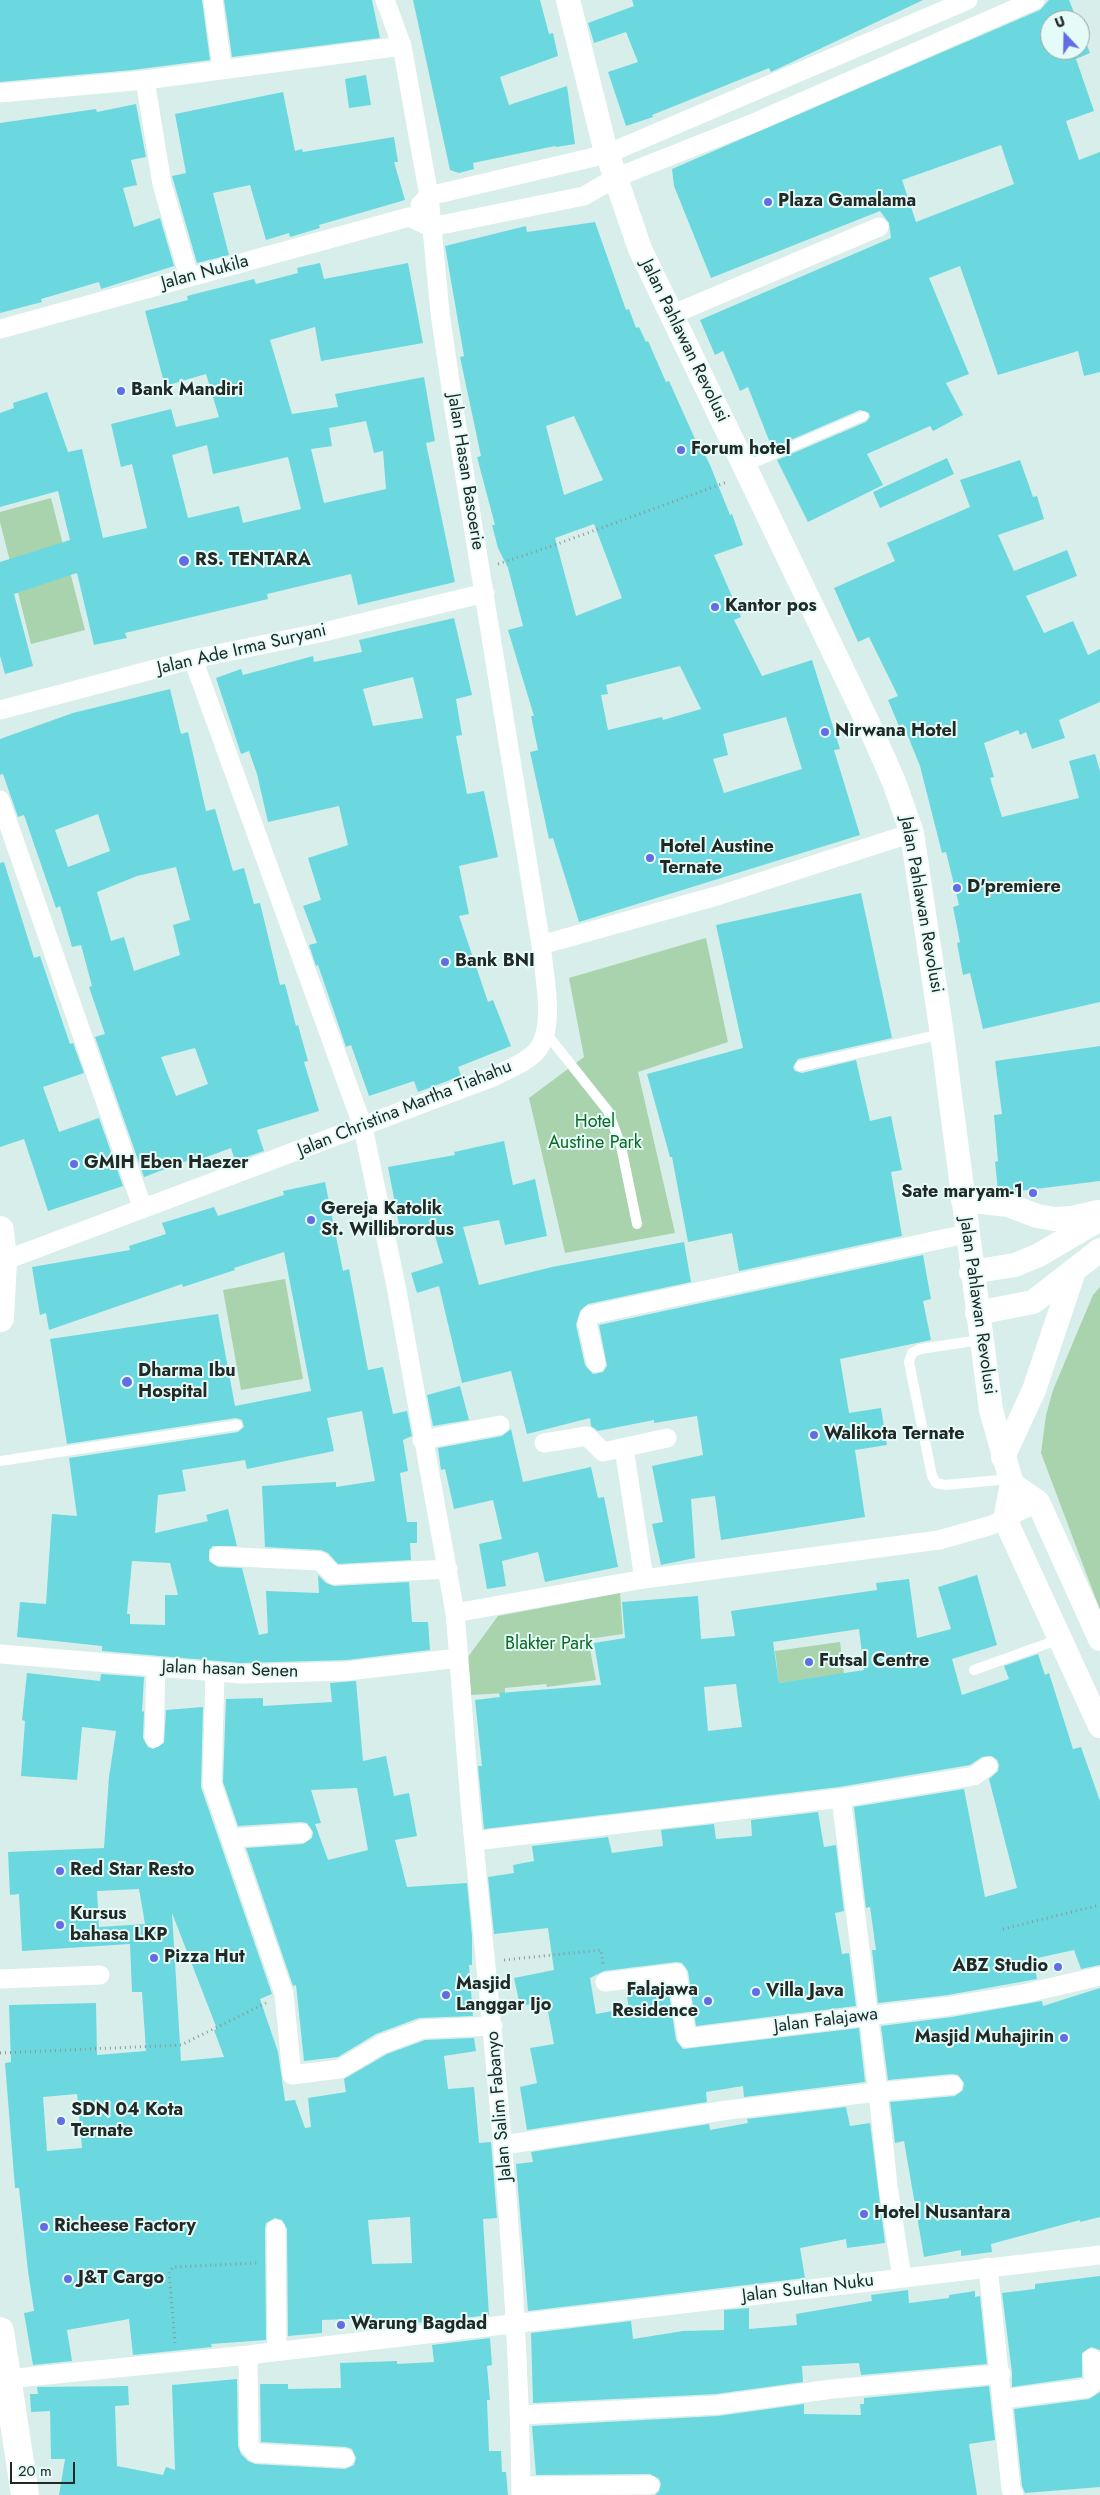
<!DOCTYPE html>
<style>
body{margin:0}
#map{position:relative;width:1100px;height:2495px;overflow:hidden;background:#d8eeea;font-family:Jost,sans-serif}
canvas{display:block}
.north{position:absolute;left:1040px;top:10px;width:50px;height:50px;box-sizing:border-box;background:#e5fbf7;border:1px solid #97a7a4;border-radius:50%;rotate:339deg;font-size:14px;font-weight:700;line-height:20px;text-align:center;color:#212927}
.north::after{content:'';display:block;margin:auto;width:18px;height:22px;background:#626de5;clip-path:polygon(50% 0,100% 100%,50% 72%,0 100%)}
.scale{position:absolute;left:10px;top:2462px;width:65px;height:22px;box-sizing:border-box;border:2px solid #212927;border-top:0;padding-left:6px;font-size:15px;line-height:18px;white-space:nowrap;color:#212927;-webkit-text-stroke:4px #e5fbf7;paint-order:stroke}
</style>
<div id="map">
<canvas width="1100" height="2495"></canvas>
<div class="north">U</div>
<div class="scale">20 m</div>
</div>
<script>
const ctx = document.querySelector('canvas').getContext('2d');
ctx.lineJoin = 'round';
function paint(path, color) { ctx.fillStyle = color; ctx.fill(path, 'evenodd'); }
function stroke(path, color, width, dash) { ctx.strokeStyle = color; ctx.lineWidth = width; ctx.lineCap = dash ? 'butt' : 'round'; ctx.setLineDash(dash || []); ctx.stroke(path); }
function label(font, color, halo, rows, align = 'center') {
  ctx.font = font + ' Jost,sans-serif'; ctx.lineWidth = 4; ctx.setLineDash([]); ctx.textBaseline = 'middle'; ctx.strokeStyle = halo; ctx.fillStyle = color; for (const [text, x, y, turn = 0] of rows) {
    ctx.save(); ctx.translate(x, y); ctx.rotate((+turn || 0) * Math.PI / 180); ctx.textAlign = isNaN(turn) ? turn : align; if (halo) ctx.strokeText(text, 0, 0); ctx.fillText(text, 0, 0); ctx.restore();
  }
}
const green = new Path2D(`
 M51 498 85 630 31 644 0 522V512Z
 M706 938 728 1042 638 1072 675 1233 565 1253 529 1098 584 1057 569 978Z
 M285 1279 303 1379 241 1390 223 1290Z
 M1100 1287V1610L1041 1453 1046 1415 1053 1390 1093 1295Z
 M620 1593 623 1634 588 1639 596 1680 547 1687 546 1684 505 1688V1693L471 1695 468 1657 498 1616Z
 M840 1642 844 1674 779 1683 775 1651Z`);
const building = new Path2D(`
 M0 0H202L210 60 132 70 0 82Z
 M224 0H372L380 38 232 57Z
 M413 0H540L549 34 553 33 558 56 500 77 509 105 567 86 575 144 556 147 555 146 473 163 474 169 459 173 450 170Z
 M632 0H923L771 72 769 68 652 115 653 117 626 126 608 72 638 62 626 32 594 43 588 23 634 6Z
 M1049 0H1069L1077 20H1050V50H1080V28L1090 53 1076 59 1094 111 1066 121 1079 160 1100 152V372L1084 376 1078 351 998 375 960 266 929 278 969 374 946 383 963 415 933 431 930 426 867 454 883 485 808 522 777 460 866 422 870 417 869 413 860 410 772 448 748 387 740 391 723 351 715 355 700 320 891 238 889 223 880 211 711 278 674 186 672 169 1040 10ZM1001 145 1014 184 916 222 902 180Z
 M366 75 371 105 349 108 345 79Z
 M283 92 295 151 302 149 303 152 394 137 398 162H394L405 200 319 225 320 228 290 237 289 233 266 240 250 185 213 193 229 255 197 263 172 176 186 173 175 114Z
 M136 104 146 157 131 160 137 185 123 188 134 227 160 218 174 266 101 289 99 282 41 299 42 302 0 313V123L96 109 97 112Z
 M595 222 626 310 629 309 636 328 639 327 646 342 648 341 666 382 669 381 700 450 702 449 710 465 730 515 732 514 743 545 714 555 741 617 734 620 762 676 812 660 840 749 834 750 860 835 579 922 553 838 549 839 530 752 538 750 531 716H534L508 630 523 626 508 568 498 548 492 525H495L477 457 481 456 460 357 464 356 445 246 526 226 527 232ZM574 416 603 480 564 495 546 426ZM594 524 622 598 576 616 555 538ZM680 666 701 709 663 720 662 717 608 730 601 695 608 694 606 685ZM786 717 802 769 724 793 713 759 728 755 723 734Z
 M320 263 324 279 408 263 423 343 321 361 315 327 270 340 292 414 338 407 335 394 424 377 435 441 426 443 455 582 358 605 351 574 267 594 268 599 125 633 127 638 94 645 77 573 14 594 33 666 5 674 0 656V562L70 540 58 491 0 507V413L14 408 13 403 47 392 68 452 82 449 103 538 147 528 132 464 121 467 111 424 171 409 176 427 219 417 206 374 165 386 145 311 188 300 187 296 254 279 256 284 298 273 297 268ZM366 421 374 453 383 451 386 489 324 503 311 449 332 446 329 428ZM207 445 213 474 288 457 301 509 243 523 239 506 188 518 172 455Z
 M947 458 954 474 880 508 873 492Z
 M1020 460 1033 497 1037 496 1044 519 998 535 1014 571 1067 550 1077 576 1026 596 1044 633 1073 621 1088 655 1100 649V702L1059 720 1065 738 1032 749 1026 732 1020 735 1018 730 984 743 994 777 990 778 1002 817 1079 798 1069 761 1095 754 1100 771V1002L983 1029 970 973 963 975 957 943 960 942 953 907 959 905 946 852 942 853 920 766 903 724 899 726 888 700 898 696 869 637 858 642 834 588 895 561 887 543 970 507 960 480Z
 M454 618 472 695 456 699 462 735 456 736 467 794 484 791 498 857 459 866 469 914 459 916 488 1002 493 1000 511 1046 458 1067 461 1076 418 1092 414 1081 369 1096 351 1045 346 1047 318 965 316 966 309 945 317 943 303 906 321 900 308 858 348 845 339 806 268 822 257 774 249 751 241 754 216 678 241 669 243 675 313 656 314 662 362 652 359 640ZM413 677 423 718 373 726 363 689Z
 M170 689 181 734 188 732 206 811 215 809 233 871 244 868 254 904 260 903 280 985 285 984 296 1026 298 1025 308 1061 304 1062 319 1111 257 1130 264 1151 235 1161 231 1148 201 1159 200 1156 144 1177 95 1037 105 1034 89 987 92 986 81 945 72 947 60 906 56 908 24 815 18 817 3 774 0 775V739L73 713ZM98 814 110 851 68 867 55 830ZM176 867 190 920 173 925 180 955 134 971 124 937 111 941 97 892 137 876ZM195 1048 208 1084 176 1096 161 1057Z
 M4 862 34 958 40 956 70 1044 73 1043 84 1073 43 1087 59 1132 99 1118 123 1186 48 1211 24 1139 0 1147V863Z
 M861 893 892 1038 798 1059 793 1067 795 1071 802 1073 856 1060 870 1121 891 1116 902 1170 891 1172 902 1236 739 1271 732 1233 688 1242 672 1157H670L647 1074 743 1048 716 925Z
 M1100 1046V1181L1011 1192 998 1190 995 1162 998 1161 994 1115 1002 1114 995 1061Z
 M504 1141 513 1185 535 1179 547 1236 505 1245 499 1220 463 1227 479 1285 552 1267 684 1242 691 1282 588 1304 580 1311 576 1325 585 1365 593 1374 603 1372 607 1366 599 1325 923 1255 931 1299 923 1301 931 1340 840 1359 849 1413 881 1408 887 1445 855 1450 865 1517 721 1540 715 1496 691 1499 695 1558 661 1565 652 1524 663 1522 652 1466 703 1455 697 1416 654 1423V1420L598 1431 591 1426 590 1418 527 1434 511 1371 462 1383 439 1286 417 1293 411 1273 443 1263 433 1229 401 1235 388 1167 455 1155 454 1152Z
 M325 1182 343 1271 349 1269 368 1370 383 1367 393 1414 407 1411 412 1436 403 1440 408 1471 400 1473 407 1522H417V1543H410L411 1560 338 1564 328 1553 321 1550 265 1547 262 1486 336 1482V1487L375 1481 362 1411 327 1418 334 1451 247 1469 245 1460 182 1470 186 1491 158 1495 155 1533 208 1521 206 1515 228 1509 237 1546H213L209 1550V1561L218 1567 242 1568 259 1635 268 1633 266 1591 319 1593 318 1575 326 1583 334 1586 409 1582 412 1622H428L430 1650 347 1660 241 1663 102 1651V1646L17 1637 20 1602 46 1604 52 1514 77 1516 69 1458 238 1432 244 1427 242 1420 236 1418 67 1444 50 1339 218 1314 235 1406 311 1391 284 1252 234 1268 235 1270 183 1287 182 1284 49 1330 46 1313 40 1315 32 1267 130 1250 129 1246 166 1234 162 1223 214 1207 218 1216 284 1195 283 1191ZM132 1561 170 1563 178 1595H165V1625L130 1624V1614H127Z
 M460 1386 469 1420 433 1426 427 1395Z
 M511 1429 523 1482 591 1467 598 1498 604 1497 618 1567 545 1582 538 1552 502 1561 506 1586 487 1589 479 1544 502 1539 493 1500 454 1509 445 1469 441 1470 438 1448 502 1436Z
 M977 1575 997 1645 952 1659 962 1695 1009 1679 1004 1666 1038 1654 1045 1675 1049 1673 1073 1749 1081 1747 1100 1801V1965L1081 1969 1074 1950 1033 1959 1037 1979 948 1995 878 2003 872 1950H876L870 1907 866 1908 854 1807 964 1789 985 1897 1017 1888 989 1779 998 1771 999 1765 997 1760 992 1756 982 1757 970 1765 839 1787 484 1829 478 1766H482L475 1700 500 1697 499 1693 601 1685 594 1643 625 1638 622 1602 698 1596 701 1639 735 1636 731 1611 877 1590 876 1583 909 1579 917 1638 951 1629 938 1587ZM859 1629 864 1670 779 1683 773 1642ZM736 1684 742 1727 708 1731 704 1687Z
 M27 1673 100 1681 101 1674 144 1677 142 1712 144 1711 143 1738 148 1747 153 1749 164 1743 166 1710 203 1707 201 1787 272 1994 260 1999 278 2052 285 2101 295 2100 305 2128 311 2127 308 2098 346 2092 344 2079 387 2054 425 2040 474 2038 476 2051 444 2056 448 2089 474 2087 479 2143 491 2142 497 2218 483 2219 489 2315 430 2322 374 2325V2318L322 2320V2333L288 2336 287 2229 282 2220 275 2218 266 2223 265 2229 266 2340 211 2344 212 2347 133 2355 129 2319 67 2330 72 2361 33 2365 24 2313 34 2311 28 2271 19 2188H15L5 2063 11 2062 9 2005 96 2003 97 2055 146 2051 142 1992H132L130 1944 22 1951 19 1894 10 1895 8 1852 104 1848 109 1777 116 1731 82 1727 77 1780 21 1776 25 1721 22 1720ZM139 1889 145 1924 99 1927 97 1891ZM172 1913 217 2029 214 2030 224 2057 181 2061ZM77 2094 82 2148 47 2151 43 2097ZM410 2217 412 2263 372 2264 368 2220Z
 M356 1681 363 1761 386 1756 394 1796 409 1793 417 1836 395 1840 407 1887 467 1883 472 1936V1965H469L473 2016 419 2018 376 2034 338 2057 304 2061 296 1985 293 1986 246 1848 303 1844 312 1838 313 1832 307 1823 301 1822 238 1826 223 1782 226 1699 263 1698V1706L332 1702 330 1683ZM357 1788 368 1850 328 1860 315 1824 321 1823 311 1790Z
 M818 1812 824 1847 836 1845 844 1911 835 1913 842 1954 849 1953 856 2006 696 2026 688 1971 682 1963 676 1962 604 1971 590 1978 596 2014 629 2008 626 1991 668 1986 676 2040 683 2049 859 2028 865 2082 744 2097 743 2086 706 2092 707 2102 527 2130 520 2087 537 2083 530 2048 554 2044 546 2001 520 2006 514 1978 554 1970 548 1928 494 1934 488 1877 514 1873 513 1865 534 1861 532 1846 608 1837 612 1853 663 1846 661 1830 714 1824 716 1839 752 1836 751 1820Z
 M1100 1988V2217L1080 2222V2220L991 2244 992 2252 961 2256V2250L924 2257 904 2141 895 2143 890 2102 955 2096 963 2090 964 2083 958 2075 952 2074 888 2080 881 2026 952 2017 1042 2001 1043 2006Z
 M846 2107 850 2126 870 2123 885 2243 847 2248 846 2239 800 2248 805 2278 528 2311 516 2164 533 2162 531 2152 709 2124 710 2130 748 2123 747 2119Z
 M1100 2276V2350L1091 2347 1082 2353V2377L1012 2387V2373L1002 2293 1035 2289V2284Z
 M908 2290 909 2303 949 2298V2295L975 2291V2297L980 2296 987 2364 861 2375 859 2363 802 2366 803 2382 716 2394 533 2403 531 2333 631 2321 633 2339 683 2331 724 2330V2310L749 2308V2329L797 2325 796 2314 872 2301 871 2295Z
 M490 2338 492 2365 487 2366 490 2400H487L489 2451H501L502 2472H506L508 2495H59L65 2459H51L50 2411 31 2412 30 2394H38L37 2387 128 2386 129 2405 115 2406 117 2466 163 2475 166 2467 175 2470 172 2385 237 2379 238 2446 241 2454 248 2461 255 2464 345 2469 354 2465 356 2458 352 2449 346 2447 261 2442 260 2384H288V2389L341 2388 340 2363 397 2361V2364L434 2362 432 2345Z
 M989 2386 995 2440 969 2444 977 2495H655L659 2491 661 2484 659 2479 650 2474 536 2475 532 2426 718 2416 804 2404V2414L861 2415 860 2404H864V2398Z
 M1100 2392V2487L1025 2493 1022 2486 1014 2409 1089 2399Z`);
const path = new Path2D(`
 M498 564 549 547 727 482
 M1003 1929 1100 1905
 M504 1960 601 1950 603 1964
 M0 2053 181 2045 266 2003
 M175 2343 169 2272 173 2267 257 2263`);
const service = new Path2D(`
 M744 467 863 416
 M546 1033 608 1111 621 1146 637 1224
 M800 1066 942 1034
 M980 1340 920 1349 912 1353 909 1362 932 1476 936 1483 945 1485 1010 1479
 M0 1461 237 1425
 M974 1670 1060 1639`);
const minor = new Path2D(`
 M213 0 222 68
 M145 80 162 184 189 277
 M0 93 145 80 402 46
 M420 205 429 196 607 154 968 0
 M409 217 431 227 584 196 615 178 756 122 1035 0
 M671 315 879 227
 M0 329 409 217
 M193 659 363 1127 396 1286 455 1613 644 1579 939 1540 992 1525 1038 1502
 M0 710 193 659 324 632 485 593
 M0 800 143 1209
 M541 945 720 895 912 833
 M3 1261 493 1077C508 1069 529 1062 539 1048 555 1024 544 974 541 945L454 409 440 313 429 196 402 46 385 0
 M596 1363 587 1323 590 1315 966 1234
 M422 1440 500 1425
 M544 1443 587 1436 603 1452 667 1438
 M624 1448 644 1579
 M219 1556 320 1561 334 1575 448 1569
 M455 1613C462 1690 466 1767 474 1844 495 2061 519 2277 521 2495
 M0 1654 241 1674 348 1671 459 1658
 M215 1673 212 1784 284 1994 292 2075 340 2069 382 2044 423 2029 493 2026
 M154 1738 156 1668
 M841 1798 974 1776 988 1766
 M232 1838 302 1833
 M474 1841 841 1798 878 2092 728 2110 504 2145
 M0 1979 100 1975
 M605 1982 677 1973 687 2038 950 2006 1023 1994 1100 1976
 M276 2229 277 2351
 M988 2267 1011 2489 1014 2495
 M902 2278 888 2186 878 2092 953 2085
 M248 2355 249 2446 256 2453 345 2458
 M6 2379 248 2355 1100 2255
 M1003 2399 1088 2388 1094 2382 1092 2358
 M520 2415 717 2405 832 2389 1001 2374
 M521 2486 650 2485`);
const tertiary = new Path2D(`
 M568 0 604 144 640 249 868 723 894 782 912 833 942 1034 991 1410 1012 1484 1005 1519 1100 1726
 M963 1200 1008 1205 1037 1216 1054 1219 1072 1218 1098 1212
 M971 1272 1015 1265 1039 1255 1100 1219
 M977 1313 1033 1302 1100 1250
 M1003 1457 1034 1390 1074 1271
 M1012 1484 1038 1502 1100 1639`);
const trunk = new Path2D(`
 M0 1230 3 1261 0 1318
 M0 2331 25 2495`);
const markers = [
 [768,202,5,"#626de5"],
 [121,391,5,"#626de5"],
 [681,450,5,"#626de5"],
 [184,561,6,"#626de5"],
 [715,607,5,"#626de5"],
 [825,732,5,"#626de5"],
 [650,858,5,"#626de5"],
 [957,888,5,"#626de5"],
 [445,962,5,"#626de5"],
 [74,1164,5,"#626de5"],
 [1033,1193,5,"#626de5"],
 [311,1220,5,"#626de5"],
 [127,1382,6,"#626de5"],
 [814,1435,5,"#626de5"],
 [809,1662,5,"#626de5"],
 [60,1871,5,"#626de5"],
 [60,1925,5,"#626de5"],
 [154,1958,5,"#626de5"],
 [1058,1967,5,"#626de5"],
 [756,1992,5,"#626de5"],
 [446,1995,5,"#626de5"],
 [708,2001,5,"#626de5"],
 [1064,2038,5,"#626de5"],
 [61,2121,5,"#626de5"],
 [864,2214,5,"#626de5"],
 [44,2227,5,"#626de5"],
 [68,2279,5,"#626de5"],
 [341,2325,5,"#626de5"]
];
const poiNames = [
 ["Plaza Gamalama",778,202],
 ["Bank Mandiri",131,391],
 ["Forum hotel",691,450],
 ["RS. TENTARA",195,561],
 ["Kantor pos",725,607],
 ["Nirwana Hotel",835,732],
 ["Hotel Austine",660,848],
 ["Ternate",660,869],
 ["D'premiere",967,888],
 ["Bank BNI",455,962],
 ["GMIH Eben Haezer",84,1164],
 ["Sate maryam-1",1023,1193,"right"],
 ["Gereja Katolik",321,1210],
 ["St. Willibrordus",321,1231],
 ["Dharma Ibu",138,1372],
 ["Hospital",138,1393],
 ["Walikota Ternate",824,1435],
 ["Futsal Centre",819,1662],
 ["Red Star Resto",70,1871],
 ["Kursus",70,1915],
 ["bahasa LKP",70,1936],
 ["Pizza Hut",164,1958],
 ["ABZ Studio",1048,1967,"right"],
 ["Masjid",456,1985],
 ["Langgar Ijo",456,2006],
 ["Falajawa",698,1991,"right"],
 ["Residence",698,2012,"right"],
 ["Villa Java",766,1992],
 ["Masjid Muhajirin",1054,2038,"right"],
 ["SDN 04 Kota",71,2111],
 ["Ternate",71,2132],
 ["Hotel Nusantara",874,2214],
 ["Richeese Factory",54,2227],
 ["J&T Cargo",78,2279],
 ["Warung Bagdad",351,2325]
];
const streetNames = [
 ["Jalan Nukila",205,273,-15],
 ["Jalan Pahlawan Revolusi",684,341,64],
 ["Jalan Hasan Basoerie",465,472,81],
 ["Jalan Ade Irma Suryani",242,650,-13],
 ["Jalan Pahlawan Revolusi",921,905,80],
 ["Jalan Christina Martha Tiahahu",405,1109,-22],
 ["Jalan Pahlawan Revolusi",977,1306,82],
 ["Jalan hasan Senen",230,1670,2],
 ["Jalan Falajawa",826,2021,-7],
 ["Jalan Salim Fabanyo",500,2106,-95],
 ["Jalan Sultan Nuku",808,2289,-7]
];
const parkNames = [
 ["Hotel",595,1123],
 ["Austine Park",595,1144],
 ["Blakter Park",549,1645]
];
paint(green, '#a9d3ac');
paint(building, '#6bd8e0');
stroke(path, '#8a9a97', 3, [1, 4]);
stroke(service, '#fff', 10);
stroke(minor, '#fff', 19);
stroke(tertiary, '#fff', 24);
stroke(trunk, '#fff', 28);
for (const [x, y, r, color] of markers) { const dot = new Path2D(); dot.arc(x, y, r, 0, 2 * Math.PI); ctx.fillStyle = color; ctx.fill(dot); stroke(dot, '#e5fbf7', 2); }
label('bold 18px', '#212927', '#e5fbf7', poiNames, 'left');
label('18px', '#212927', '#e5fbf7', streetNames);
label('18px', '#0c6824', '#e5fbf7', parkNames);
</script>
